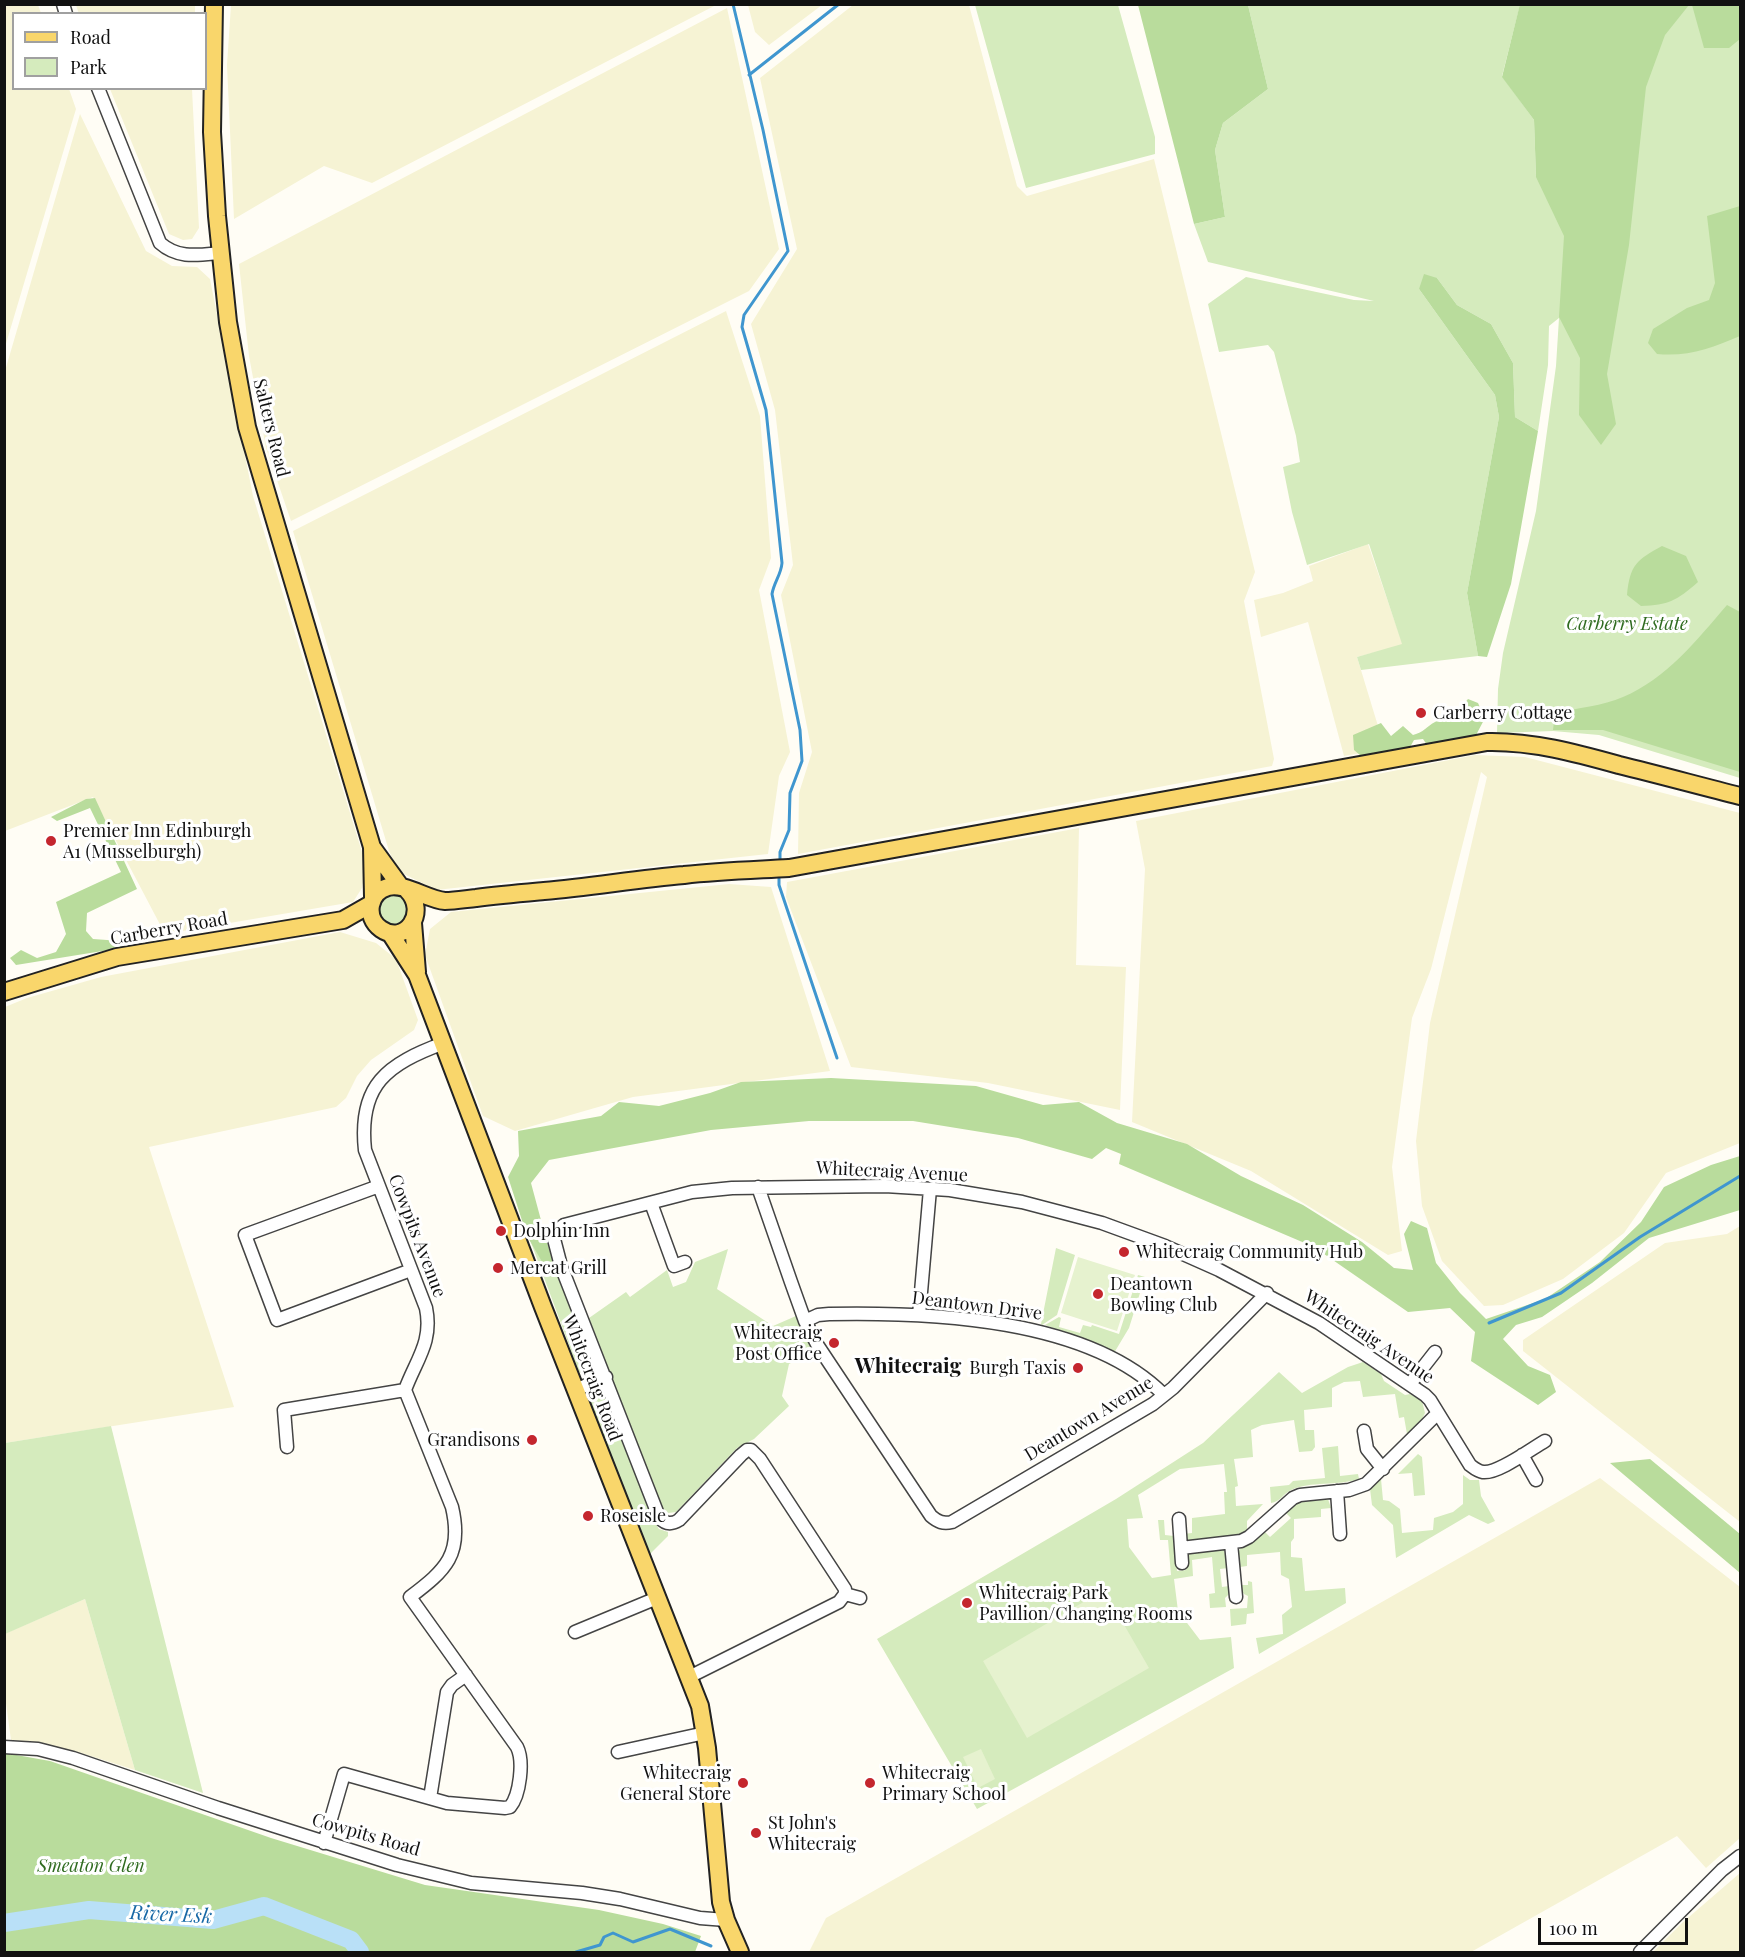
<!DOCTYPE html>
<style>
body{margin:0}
#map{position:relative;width:1745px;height:1957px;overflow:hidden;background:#fffdf5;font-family:"Playfair Display",serif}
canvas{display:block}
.frame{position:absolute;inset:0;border:6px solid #111;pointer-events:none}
.legend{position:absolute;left:12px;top:12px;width:195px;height:78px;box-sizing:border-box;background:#fff;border:2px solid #a0a0a0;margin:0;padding:8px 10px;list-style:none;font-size:18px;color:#111}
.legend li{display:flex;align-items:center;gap:12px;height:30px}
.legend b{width:30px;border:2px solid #a0a0a0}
.scale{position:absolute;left:1538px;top:1918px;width:150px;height:27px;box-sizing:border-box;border:3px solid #111;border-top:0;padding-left:8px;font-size:18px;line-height:21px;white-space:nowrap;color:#111;-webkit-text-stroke:4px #fff;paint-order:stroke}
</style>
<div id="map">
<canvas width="1745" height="1957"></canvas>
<div class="frame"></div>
<ul class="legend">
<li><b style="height:8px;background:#f9d66b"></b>Road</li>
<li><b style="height:16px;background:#d5ebbd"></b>Park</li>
</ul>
<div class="scale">100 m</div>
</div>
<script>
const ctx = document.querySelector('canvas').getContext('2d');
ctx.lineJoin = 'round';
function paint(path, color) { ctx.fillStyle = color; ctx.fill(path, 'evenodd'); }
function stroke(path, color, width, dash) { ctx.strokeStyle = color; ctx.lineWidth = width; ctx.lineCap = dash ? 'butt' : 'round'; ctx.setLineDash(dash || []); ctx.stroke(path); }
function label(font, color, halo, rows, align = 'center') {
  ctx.font = font + ' "Playfair Display",serif'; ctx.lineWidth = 6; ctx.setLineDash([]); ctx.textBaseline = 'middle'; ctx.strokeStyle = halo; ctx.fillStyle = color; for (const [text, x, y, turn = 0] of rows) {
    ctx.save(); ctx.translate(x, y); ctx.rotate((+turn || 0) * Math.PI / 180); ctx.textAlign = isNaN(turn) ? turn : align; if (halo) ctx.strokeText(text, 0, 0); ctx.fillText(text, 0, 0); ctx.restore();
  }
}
const farmland = new Path2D(`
 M5 4 38 5 41 13 14 14V88L69 89 76 109 5 347Z
 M76 5 195 4V13L79 14Z
 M231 5V4L716 5 372 183 324 166 234 219 227 65Z
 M748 5V4L822 5 769 45 755 32Z
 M853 5H969L1017 186 1027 196 1154 159 1255 572 1244 601 1274 759 1272 766 798 854 799 793 812 752 781 595 793 565 775 410 751 324 797 249 760 78Z
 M727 8 779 249 749 291 291 521 266 448 249 356 239 264Z
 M110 89H192L199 228 192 239 183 240 169 234Z
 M80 114 146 251 172 266 197 267 210 279 253 496 366 865 362 888 353 902 165 934 93 797 5 831V371Z
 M726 311 760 416 771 558 759 590 790 752 779 776 768 854 436 890 398 871 389 851 293 531Z
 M1368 544 1403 645 1357 657 1385 749 1344 756 1308 622 1261 637 1254 600 1283 593 1313 581 1309 566Z
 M1475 755 1525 757 1740 813V1143L1666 1173 1624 1233 1563 1279 1503 1305 1484 1306 1442 1261 1422 1206 1416 1141 1430 1023 1487 777 1481 772 1431 969 1412 1018 1392 1167 1402 1251 1388 1255 1251 1171 1132 1122 1145 869 1136 821Z
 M1079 828 1076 965 1126 967 1120 1110 988 1083 851 1067 786 897 787 882Z
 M729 884 771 887 830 1071 633 1097 515 1131 483 1116 425 955 430 929 451 912Z
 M340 932 376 943 396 959 418 1020 414 1030 371 1060 357 1076 346 1098 336 1107 149 1147 234 1407 5 1443V1007L27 998 101 977Z
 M1740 1226V1522L1523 1351V1340L1665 1243 1727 1234Z
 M1600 1478 1740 1587V1838L1706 1868 1677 1836 1471 1952H809L826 1918Z
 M85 1599 135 1770 78 1752 11 1740 5 1696 4 1634Z
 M1740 1873V1952H1653L1682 1923Z`);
const green = new Path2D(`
 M975 5H1118L1155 137V154L1026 188Z
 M1248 5H1520L1502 76 1534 120 1536 177 1580 5H1740V778L1599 735 1553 731 1497 733 1498 689 1503 653 1536 511 1556 366 1559 318 1549 326 1548 365 1538 431 1515 417 1513 363 1491 324 1457 305 1437 278 1419 289 1495 395 1499 417 1467 593 1478 656 1361 670 1357 657 1402 644 1369 544 1307 565 1292 512 1283 467 1300 462 1296 436 1274 352 1268 345 1219 352 1208 304 1246 277 1354 300 1374 301 1208 262 1194 224 1225 217 1215 150 1223 123 1268 89Z
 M378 909a16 16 0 1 1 32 0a16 16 0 1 1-32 0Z
 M551 1228 547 1243 594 1365 586 1374 579 1372 526 1229Z
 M1056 1248 1075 1255 1057 1315 1042 1325 1041 1324Z
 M728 1249 717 1289 773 1326 796 1316 814 1351 789 1364 782 1396 789 1406 754 1439 737 1448 676 1512 668 1513 662 1508 589 1318 626 1292 630 1297 667 1270 673 1287 686 1282 695 1262Z
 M1138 1275 1145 1277 1129 1328 1114 1353 1099 1345 1045 1325 1059 1317 1061 1318 1059 1327 1080 1333 1083 1325 1091 1327 1092 1325 1119 1334Z
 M1363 1362 1381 1374 1384 1381 1405 1395 1410 1394 1422 1401 1425 1413 1422 1419 1407 1434 1404 1417 1399 1418 1395 1394 1363 1397 1360 1381 1344 1382 1332 1388V1407L1304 1410 1305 1430H1314L1315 1447 1312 1451 1299 1452 1294 1420 1262 1425 1251 1430 1253 1457 1234 1459 1238 1486 1235 1487 1236 1506 1263 1504 1247 1521V1534L1238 1538 1187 1542 1185 1541 1183 1534 1192 1533V1518L1225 1514 1224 1492H1227L1224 1464 1180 1469 1138 1495 1143 1518 1127 1519 1129 1547 1152 1578 1171 1575 1168 1540H1160L1158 1520H1164L1165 1535 1174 1536 1177 1571 1186 1570V1558L1191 1552 1220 1549 1224 1550 1228 1568 1220 1569 1222 1587 1229 1586 1231 1588V1592L1225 1598 1226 1607 1210 1608 1209 1594 1215 1593 1212 1557 1192 1560 1193 1576 1174 1579 1178 1611 1200 1640 1231 1637 1234 1668 977 1809 877 1639 1116 1499 1203 1443 1279 1372 1302 1393 1348 1367Z
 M600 1392 607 1394 655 1523 659 1529 668 1532V1536L650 1554 590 1401 591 1395Z
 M111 1426 203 1793 135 1770 85 1599 5 1634V1443Z
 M1338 1446 1340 1476 1358 1474 1359 1479C1338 1486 1310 1481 1291 1490 1283 1494 1280 1502 1271 1503L1270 1487 1289 1485 1293 1481 1325 1478 1322 1448Z
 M1418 1454 1422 1457 1425 1495 1414 1496 1412 1473 1398 1474Z
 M1463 1475 1470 1480H1479L1481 1496 1495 1521 1488 1524 1469 1515 1396 1558 1393 1525 1372 1505 1370 1489 1381 1479 1383 1500 1389 1501 1400 1509 1402 1533 1433 1530 1434 1518 1453 1512 1463 1504Z
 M1328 1499 1331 1508 1321 1509V1517L1294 1519V1538L1291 1542V1557L1302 1558 1305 1591 1345 1588 1346 1603 1259 1654 1256 1638 1283 1634 1282 1615 1292 1607 1289 1579 1281 1575 1280 1552 1247 1555V1566L1240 1567 1237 1565C1236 1544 1248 1542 1264 1531L1270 1537 1291 1518 1285 1512 1294 1505 1302 1502Z
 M1248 1581 1252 1582 1254 1613 1247 1614 1246 1624 1231 1626 1230 1609 1247 1608 1248 1596 1244 1594 1240 1588 1242 1585H1248Z`);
const forest = new Path2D(`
 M1520 4 1689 5 1665 35 1646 87 1629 245 1607 374 1616 424 1601 445 1579 415 1580 358 1559 317 1564 236 1536 177 1534 120 1502 77Z
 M1138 5H1248L1268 89 1223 123 1215 150 1225 217 1194 224Z
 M1692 5H1740V39L1729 48H1704Z
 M1740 206V336C1712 348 1688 357 1657 354L1648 343 1653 329 1687 308 1709 300 1715 283 1707 216Z
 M1424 274 1437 278 1457 305 1491 324 1513 363 1515 417 1538 431 1511 584 1487 657 1478 656 1467 593 1499 417 1495 395 1419 289Z
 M1662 546 1686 556 1698 582C1676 601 1669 605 1641 606L1627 595C1630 564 1637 560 1662 546Z
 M1727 605 1740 612V772L1603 730H1553L1555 713C1577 708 1603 706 1623 697 1666 679 1697 640 1727 605Z
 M1468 699 1478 703 1485 718 1475 737 1427 745 1423 739 1414 740 1409 749 1361 756 1354 750 1353 735 1381 723 1391 736 1403 726 1413 735C1424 732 1426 727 1435 722 1452 713 1455 715 1468 699Z
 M95 798 137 889 87 913 86 931 93 939 121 941V948L16 965 10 958 21 950 37 958 56 952 66 934 56 902 121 872 90 808 57 821 51 817 86 799Z
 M831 1078 976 1086 1043 1105 1079 1102 1117 1123 1187 1144 1241 1176 1303 1205 1362 1242 1394 1268 1413 1270 1404 1234 1411 1221 1427 1228 1436 1263 1460 1293 1486 1319 1545 1299 1600 1262 1641 1222 1664 1187 1711 1165 1740 1156V1210L1649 1238 1592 1283 1542 1317 1516 1325 1503 1339 1528 1366 1550 1375 1556 1392 1538 1405 1471 1361 1475 1332 1450 1308 1408 1312 1314 1247 1119 1164 1121 1154 1106 1148 1092 1159 1018 1138 913 1121H809L711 1130 549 1160 531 1183 552 1261 544 1265 527 1236 508 1177 519 1156 518 1131 601 1116 619 1102 659 1106 710 1093 741 1082Z
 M1650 1459 1740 1534V1573L1610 1463Z
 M5 1753 50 1761 271 1838 425 1885 599 1910 663 1924 701 1936 695 1952H5Z`);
const pitch = new Path2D(`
 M1078 1257 1135 1275 1117 1331 1061 1313Z
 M1104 1590 1149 1668 1027 1738 983 1661Z
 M981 1749 995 1779 978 1788 963 1757Z`);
const stream = new Path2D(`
 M733 4 763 130 788 251 744 315 742 327 766 410 782 563C781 575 774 582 772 594L800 730 802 761 790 793 789 830 780 852V863
 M749 75 839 4
 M779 875V885L837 1058
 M1489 1323 1561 1293 1640 1237 1740 1176
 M576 1952 600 1945 604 1937 613 1933 633 1942 670 1929 711 1946`);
const river = new Path2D(`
 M4 1923 89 1910 213 1920 264 1906 351 1940 360 1952`);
const minor = new Path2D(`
 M63 4 66 14
 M98 88 160 243C178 259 198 255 220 253
 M379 1186 245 1235 277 1320 411 1270
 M758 1187 791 1282 805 1321 818 1346 931 1516C938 1522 943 1524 952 1522L1153 1404 1173 1388 1267 1293
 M651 1203 674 1266 685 1262
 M919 1315 930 1189
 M805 1321 818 1315 829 1314C931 1312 1088 1318 1164 1395
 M1410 1384 1435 1352
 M575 1390 606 1377
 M1364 1431 1367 1449 1383 1469
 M287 1447 284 1410 405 1390
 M1522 1455 1536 1480
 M1337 1491 1340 1534
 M1179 1519 1182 1563
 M1231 1543 1236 1597
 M1181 1548 1241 1541 1249 1537 1293 1498 1300 1495 1349 1490 1366 1484 1438 1413
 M845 1594 860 1598
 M575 1632 657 1598
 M689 1677 839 1602 845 1594V1589L760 1459 751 1450H747L741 1455 679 1520C671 1525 665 1524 659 1517L561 1266 554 1239 559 1229 564 1225 692 1192 732 1188 885 1186 950 1190 1022 1202 1102 1223 1165 1246 1219 1270 1319 1323 1425 1395 1430 1400 1470 1465C1474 1468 1477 1471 1483 1472 1498 1474 1531 1449 1545 1441
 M4 1747 38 1749 73 1758 218 1808 397 1865 471 1883 582 1893 620 1899 700 1918 726 1920
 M618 1752 705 1733
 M430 1798 447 1692 452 1685 466 1675
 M324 1843 344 1774 447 1803 505 1808 510 1807C520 1795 524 1761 517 1747L410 1597C446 1570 463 1554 452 1507L405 1390C416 1360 433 1342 426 1308L365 1150C358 1085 387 1064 444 1043
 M1640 1952 1722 1870 1740 1856`);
const major = new Path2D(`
 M214 4 212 132 217 216 228 322 247 427 372 847 373 897
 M372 847 401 887
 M407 890C429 912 405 946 381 929 364 917 369 892 388 887 404 882 428 900 445 901 455 901 466 899 476 898 499 895 522 893 544 891 591 887 637 879 684 875 719 871 754 870 789 868L1487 742C1532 741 1576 753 1619 765 1660 775 1700 786 1740 796
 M413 923 417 972
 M390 933 417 975 543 1307 700 1706 707 1748 721 1902 726 1920 740 1952
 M4 992 117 957 343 920 371 904`);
const markers = [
 [1421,713,6,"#c4262e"],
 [51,841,6,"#c4262e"],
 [501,1231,6,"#c4262e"],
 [1124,1252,6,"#c4262e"],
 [498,1268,6,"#c4262e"],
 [1098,1294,6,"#c4262e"],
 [834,1343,6,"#c4262e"],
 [1078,1368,6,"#c4262e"],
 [532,1440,6,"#c4262e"],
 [588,1516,6,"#c4262e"],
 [967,1603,6,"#c4262e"],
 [743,1783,6,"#c4262e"],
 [870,1783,6,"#c4262e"],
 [756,1833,6,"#c4262e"]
];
const streetNames = [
 ["Salters Road",271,428,76],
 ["Carberry Road",169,929,-10],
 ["Whitecraig Avenue",892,1172,3],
 ["Cowpits Avenue",417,1236,69],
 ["Deantown Drive",977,1306,7],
 ["Whitecraig Avenue",1369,1337,34],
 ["Whitecraig Road",592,1378,69],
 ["Deantown Avenue",1089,1419,-31],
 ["Cowpits Road",366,1835,16]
];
const parkNames = [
 ["Carberry Estate",1627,624],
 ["Smeaton Glen",91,1866]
];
const poiNames = [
 ["Carberry Cottage",1433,713],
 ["Premier Inn Edinburgh",63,831],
 ["A1 (Musselburgh)",63,852],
 ["Dolphin Inn",513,1231],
 ["Whitecraig Community Hub",1136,1252],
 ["Mercat Grill",510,1268],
 ["Deantown",1110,1284],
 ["Bowling Club",1110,1305],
 ["Whitecraig",822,1333,"right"],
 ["Post Office",822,1354,"right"],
 ["Burgh Taxis",1066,1368,"right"],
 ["Grandisons",520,1440,"right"],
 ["Roseisle",600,1516],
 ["Whitecraig Park",979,1593],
 ["Pavillion/Changing Rooms",979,1614],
 ["Whitecraig",731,1773,"right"],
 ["General Store",731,1794,"right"],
 ["Whitecraig",882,1773],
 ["Primary School",882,1794],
 ["St John's",768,1823],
 ["Whitecraig",768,1844]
];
const waterNames = [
 ["River Esk",171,1915,3]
];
const quarterNames = [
 ["Whitecraig",908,1366]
];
paint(farmland, '#f6f3d4');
paint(green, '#d5ebbd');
paint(forest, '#b9dc9c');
paint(pitch, '#e6f2cf');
stroke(stream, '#3f96cf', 3);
stroke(river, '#b9e0f7', 18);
stroke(minor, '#444', 15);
stroke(major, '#222', 20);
stroke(minor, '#fff', 12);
stroke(major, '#f9d66b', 16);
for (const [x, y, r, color] of markers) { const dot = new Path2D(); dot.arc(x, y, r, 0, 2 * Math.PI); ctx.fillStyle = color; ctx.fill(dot); stroke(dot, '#fff', 2); }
label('18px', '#111', '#fff', streetNames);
label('italic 18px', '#2f6b1f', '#fff', parkNames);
label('18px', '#111', '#fff', poiNames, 'left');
label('italic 20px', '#1768a6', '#fff', waterNames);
label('bold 21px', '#111', '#fff', quarterNames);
</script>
